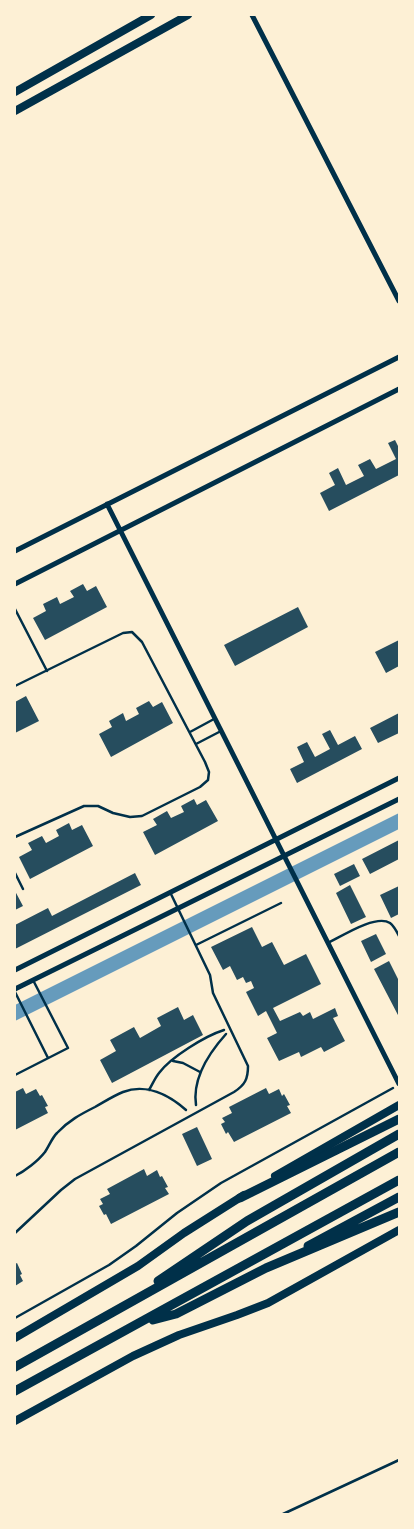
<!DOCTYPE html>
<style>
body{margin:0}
#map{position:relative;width:414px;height:1529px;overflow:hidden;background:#fdf0d5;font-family:"Fira Sans",sans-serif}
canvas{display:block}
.frame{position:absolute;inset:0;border:16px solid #fdf0d5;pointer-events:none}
</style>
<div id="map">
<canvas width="414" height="1529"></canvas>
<div class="frame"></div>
</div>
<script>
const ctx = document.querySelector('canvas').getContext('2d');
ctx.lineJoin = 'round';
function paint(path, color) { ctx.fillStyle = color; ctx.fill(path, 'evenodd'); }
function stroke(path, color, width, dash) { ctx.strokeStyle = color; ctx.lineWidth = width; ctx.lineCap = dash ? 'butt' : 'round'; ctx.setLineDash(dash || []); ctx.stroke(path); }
const water = new Path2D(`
 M399 813V829L15 1021V1005Z`);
const building = new Path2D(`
 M395 440 399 448V475L329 511 320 493 335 485 329 473 338 468 346 485 364 476 358 465 370 459 376 469 396 459 388 443Z
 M83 584 87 591 96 586 107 607 45 640 33 618 46 611 43 604 57 597 60 604 74 597 70 591Z
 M298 607 308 627 235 666 224 645Z
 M399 640V666L386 673 375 652Z
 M26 696 39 721 15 733V702Z
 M149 701 153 707 162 702 173 723 111 757 99 734 112 727 109 721 123 713 126 721 139 714 136 708Z
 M399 713V733L378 743 370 728Z
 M330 730 338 745 355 736 362 749 297 783 290 769 304 762 297 747 307 742 315 757 330 749 322 734Z
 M194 799 197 805 206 800 218 821 155 855 143 832 157 825 153 819 167 811 171 818 184 812 181 806Z
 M69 823 72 830 82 825 93 846 30 879 19 857 32 850 28 843 42 836 46 843 59 836 56 830Z
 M399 840V859L370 874 362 859Z
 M354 864 360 876 340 886 334 874Z
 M135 873 141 885 15 949V925L48 908 52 916Z
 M350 885 366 917 351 924 336 893Z
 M399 886V914L391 918 380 895Z
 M15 891 23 906 15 910Z
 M252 927 262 947 272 942 284 965 306 954 321 984 273 1008 280 1021 300 1012 303 1016 310 1012 313 1019 335 1008 338 1016 333 1018 345 1041 324 1052 321 1047 301 1057 299 1052 279 1061 267 1038 277 1033 266 1011 258 1016 246 992 254 988 251 981 246 983 243 977 237 980 230 966 223 970 211 947Z
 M376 934 386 954 371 962 361 941Z
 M389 961 399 981V1017L374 969Z
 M178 1007 184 1020 193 1015 203 1035 112 1083 100 1060 116 1051 110 1040 134 1027 140 1038 161 1026 157 1018Z
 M23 1088 26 1094 36 1089 40 1096 42 1095 48 1106 45 1107 48 1113 15 1130V1092Z
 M266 1088 269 1094 279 1089 282 1096 284 1094 290 1105 287 1106 291 1113 234 1142 228 1132 226 1134 221 1124 225 1122 222 1118 232 1113 229 1107Z
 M197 1127 212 1159 197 1166 182 1134Z
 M144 1169 147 1176 157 1170 160 1177 162 1176 168 1187 165 1188 169 1194 111 1224 106 1214 104 1215 99 1206 103 1204 100 1199 110 1194 107 1189Z
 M17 1263 22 1274 20 1275 23 1281 15 1286V1264Z`);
const path = new Path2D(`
 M173 1061 183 1063 200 1072
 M149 1090C152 1085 155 1078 159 1073 171 1057 205 1036 224 1030
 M196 1105C192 1078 209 1053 226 1034
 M15 1176C25 1171 38 1161 45 1152 49 1146 52 1138 57 1133 68 1121 81 1114 95 1107 104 1102 113 1096 123 1092 146 1083 169 1095 186 1110
 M15 1318 109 1265 136 1246 177 1213 221 1183 393 1088
 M283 1514 399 1460`);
const service = new Path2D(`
 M15 609 47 671
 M15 686 123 633 132 632 142 642 205 762 209 772 208 780 200 787 142 816 130 817 113 813 98 806H84L15 837
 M190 732 214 719
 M196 744 221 731
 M15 873 23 889
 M328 943C342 936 376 914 390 923 394 926 397 932 399 936
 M196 945 281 903
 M15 992 48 1058
 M15 1075 68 1048 33 980
 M15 1233 61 1190 75 1179 234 1092C245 1085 248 1079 248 1066L213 993 210 975 170 892`);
const minor = new Path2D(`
 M252 15 399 301
 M107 504 399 1084
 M15 551 399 357
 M15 584 399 389
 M15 970 399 778
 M15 989 399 799`);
const secondary = new Path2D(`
 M15 92 151 15
 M15 111 188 15
 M275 1176 399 1105
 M15 1338 138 1266 184 1233 244 1195
 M15 1421 133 1356 179 1335 237 1315 268 1303 399 1230`);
const trunk = new Path2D(`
 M240 1198 399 1119
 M308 1246 399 1197
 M158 1281 247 1221 399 1134
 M153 1320 176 1314 266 1268 399 1212
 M15 1367 399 1152
 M15 1391 399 1180`);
paint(water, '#669bbc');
paint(building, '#264d5e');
stroke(path, '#003049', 2.5);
stroke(service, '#003049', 2.5);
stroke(minor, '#003049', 5);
stroke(secondary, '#003049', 8);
stroke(trunk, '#003049', 9);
</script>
